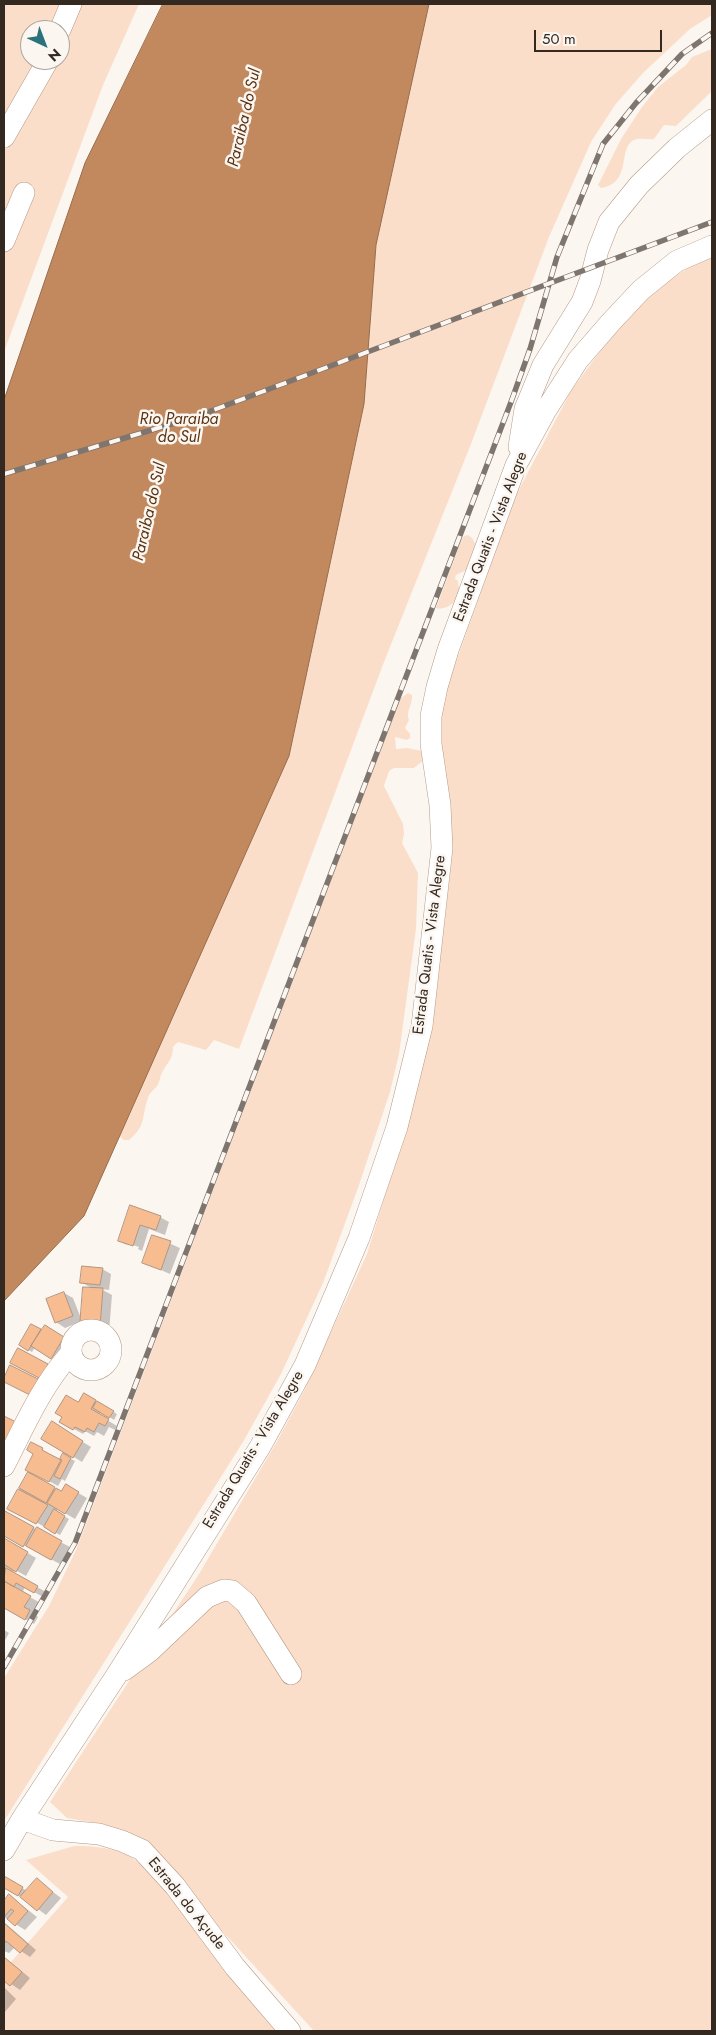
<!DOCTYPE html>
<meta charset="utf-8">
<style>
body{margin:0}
#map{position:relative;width:716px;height:2035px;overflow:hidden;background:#fcf6f1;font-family:Jost,sans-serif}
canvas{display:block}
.frame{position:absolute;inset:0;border:5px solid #342921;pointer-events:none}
.north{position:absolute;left:20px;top:20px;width:50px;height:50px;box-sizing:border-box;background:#fcf6f1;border:1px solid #aca49e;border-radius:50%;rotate:137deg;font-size:14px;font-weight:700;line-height:20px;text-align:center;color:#342921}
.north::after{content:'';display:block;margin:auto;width:18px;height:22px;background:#2a727c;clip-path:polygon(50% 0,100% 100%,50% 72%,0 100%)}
.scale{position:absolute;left:534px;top:30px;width:128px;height:22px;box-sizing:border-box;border:2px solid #342921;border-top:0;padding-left:6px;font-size:15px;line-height:18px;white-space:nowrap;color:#342921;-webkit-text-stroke:4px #fcf6f1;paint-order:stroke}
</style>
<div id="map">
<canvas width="716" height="2035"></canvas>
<div class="frame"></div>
<div class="north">N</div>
<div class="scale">50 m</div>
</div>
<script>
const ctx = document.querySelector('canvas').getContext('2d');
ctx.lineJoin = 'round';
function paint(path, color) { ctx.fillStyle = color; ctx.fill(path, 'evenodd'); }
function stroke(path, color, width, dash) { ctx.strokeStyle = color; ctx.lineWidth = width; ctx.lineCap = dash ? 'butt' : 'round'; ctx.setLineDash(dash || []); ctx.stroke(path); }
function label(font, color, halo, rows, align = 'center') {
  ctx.font = font + ' Jost,sans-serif'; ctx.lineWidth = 5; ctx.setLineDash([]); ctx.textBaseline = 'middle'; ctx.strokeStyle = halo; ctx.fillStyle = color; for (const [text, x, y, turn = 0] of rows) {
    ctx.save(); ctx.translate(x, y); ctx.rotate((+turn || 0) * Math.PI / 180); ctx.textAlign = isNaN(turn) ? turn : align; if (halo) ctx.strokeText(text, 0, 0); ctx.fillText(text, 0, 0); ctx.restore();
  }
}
const green = new Path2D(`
 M4 4H139L103 85 4 352ZM30 30H60V60H30Z
 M429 4H712V15L690 29 643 73 615 105 591 142 549 237 471 444 384 662 239 1049 214 1040 206 1050 178 1042 173 1047C173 1061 166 1063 161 1075 160 1078 159 1083 157 1086 154 1090 149 1093 148 1098 141 1117 147 1125 129 1140H124L119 1136 289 756 364 404 376 245Z
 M712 49V91L676 126 664 125 654 139C647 140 641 137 634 140 617 148 633 183 601 188L598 185 621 139 642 107 658 87 686 65 692 57Z
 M712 258V2031H314L224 1933 158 1852 143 1840 121 1830 102 1824 67 1818 50 1802 199 1574 276 1443 303 1393 367 1254 407 1124 432 1028 452 856 440 737 442 705 456 662 516 495 571 391 611 336 654 291 689 267Z
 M468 535 472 538 477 547 467 570 456 575 455 579 458 581C458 585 460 590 459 594 457 603 444 611 436 608L461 541 464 536Z
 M408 693 412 695C413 705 405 712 409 720L405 728 410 734V738L407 740 395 737 396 749 407 748 422 751 424 760 414 768H394L389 771 384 786 403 824 404 834 402 843 418 873 416 929 399 1054 390 1092 358 1188 323 1283 281 1374 243 1442 4 1821V1678L49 1606 76 1550 400 699Z
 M74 1846C97 1846 121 1848 139 1863 167 1884 186 1918 206 1945 228 1975 252 2003 276 2031H4V1970L68 1897 26 1860Z`);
const water = new Path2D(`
 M163 4H429L376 245 364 404 289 756 84 1216 4 1301V400L85 163Z`);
const shadow = new Path2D(`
 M131 1207 160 1217 169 1222 165 1235 149 1229 142 1251 138 1249 139 1247 127 1243V1245L119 1241Z
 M153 1236 180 1248 170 1274 143 1262Z
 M102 1269 111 1274 109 1290 101 1289 112 1295 109 1332 91 1331 81 1325 82 1321 65 1328 56 1322 64 1293 73 1298 82 1321 93 1289 81 1282Z
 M32 1325 42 1331H54L73 1343 61 1363 35 1347 32 1352 20 1345Z
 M84 1395 117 1414 114 1420 101 1412 99 1415 117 1426 115 1430 109 1427 104 1436 97 1432 94 1436 85 1431 83 1434 61 1422 79 1404Z
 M52 1423 91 1447 82 1462 43 1438Z
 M32 1443 62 1463 63 1455 75 1461 65 1481 62 1479 58 1486 36 1474 35 1453Z
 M28 1474 62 1493 66 1486 87 1498 75 1519 58 1509 56 1512 69 1519 60 1535 9 1508Z
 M5 1513 70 1547 60 1564 4 1535Z
 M4 1539 36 1558 26 1576 15 1570 12 1573 46 1592 43 1597 25 1587 22 1593 39 1602 33 1613 38 1617 34 1624 4 1607V1573L6 1569 4 1568Z
 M4 1630 9 1633 4 1642Z
 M4 1877 27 1891 37 1880 61 1898 46 1915 23 1898 4 1887Z
 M10 1896 37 1917 25 1930 4 1917V1903Z
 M4 1922 36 1950 30 1957 15 1947 9 1953 4 1951Z
 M4 1957 30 1978 20 1990 4 1979Z
 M4 1987 16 1999 4 2013Z`);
const building = new Path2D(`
 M130 1205 161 1216 156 1230 140 1225 133 1246 118 1241Z
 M152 1235 171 1241 161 1270 142 1263Z
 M82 1266 103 1268 100 1285 80 1283Z
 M83 1287 103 1288 100 1327 80 1326Z
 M64 1292 73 1316 55 1323 46 1299Z
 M31 1324 41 1329 28 1351 19 1345Z
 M45 1325 64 1337 51 1359 31 1346Z
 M18 1348 48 1364 41 1379 10 1363Z
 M10 1365 40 1380 32 1396 4 1382V1378Z
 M84 1393 96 1400 91 1409 109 1419 105 1426 99 1423 94 1432 87 1428 85 1432 75 1427 73 1430 59 1422 62 1417 55 1413 66 1395 78 1402Z
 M97 1401 114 1411 109 1418 93 1408Z
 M4 1416 16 1422 4 1443Z
 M52 1421 83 1441 73 1458 41 1439Z
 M31 1442 43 1448 42 1450 61 1460 49 1482 25 1470 33 1454 27 1450Z
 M63 1453 71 1458 60 1479 54 1476 62 1460 60 1459Z
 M28 1472 55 1487 46 1503 19 1488Z
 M66 1484 79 1492 65 1514 47 1503 56 1488 61 1491Z
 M18 1489 48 1505 36 1524 7 1509Z
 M54 1509 65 1516 55 1534 44 1527Z
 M5 1511 34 1527 23 1547 4 1536Z
 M37 1527 62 1541 51 1560 26 1546Z
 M4 1538 28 1552 16 1572 5 1565 4 1567Z
 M6 1568 38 1586 34 1593 16 1583 14 1587 4 1581Z
 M4 1581 31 1596 24 1607 30 1610 25 1620 4 1608Z
 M4 1876 23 1887 18 1896 4 1888Z
 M37 1878 53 1892 37 1911 20 1897Z
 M9 1894 28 1911 15 1926 7 1919 14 1911 11 1909 4 1917V1901Z
 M4 1923 28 1944 20 1953 6 1941 4 1944Z
 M4 1957 22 1972 10 1986 4 1981Z`);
const minor = new Path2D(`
 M60 30 71 4
 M4 137 48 60
 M4 241 24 193
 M519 447 525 409 543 365 582 302 590 281 598 250 609 222 639 185 677 148 712 120
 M71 1350a20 20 0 1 1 40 0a20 20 0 1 1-40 0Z
 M4 1466C24 1427 41 1387 70 1354
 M124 1670 150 1651 207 1597 224 1590 232 1591 246 1603 291 1674
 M22 1819 53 1830 99 1834 122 1841 142 1850 175 1886 235 1967 290 2031
 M4 1850 22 1819 116 1676 260 1447 305 1365 359 1238 397 1127 422 1026 442 848 440 805 431 744V716L437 687 448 650 516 465 546 410 578 360 611 322 641 290 677 261 712 246`);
const rail = new Path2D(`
 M4 474 195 417 712 222
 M4 1667 75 1543 511 402 530 349 557 257 603 144 636 103 682 54 712 33`);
const streetNames = [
 ["Estrada Quatis - Vista Alegre",491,537,-69],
 ["Estrada Quatis - Vista Alegre",430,945,-83],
 ["Estrada Quatis - Vista Alegre",254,1450,-59],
 ["Estrada do Açude",186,1904,51]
];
const waterNames = [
 ["Paraiba do Sul",245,118,-77],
 ["Rio Paraiba",179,420],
 ["do Sul",179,438],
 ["Paraiba do Sul",150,512,-77]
];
paint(green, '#fbdec9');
paint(water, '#c2895e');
stroke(water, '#976c4c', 1);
paint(shadow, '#0003');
paint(building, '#f7bc8f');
stroke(building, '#b29581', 1);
stroke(minor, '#b69985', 22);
stroke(minor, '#fff', 21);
stroke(rail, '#7f756f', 5.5);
stroke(rail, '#fcf6f1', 4, [11]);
label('15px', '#342921', '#fcf6f1', streetNames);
label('italic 16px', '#593312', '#fcf6f1', waterNames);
</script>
